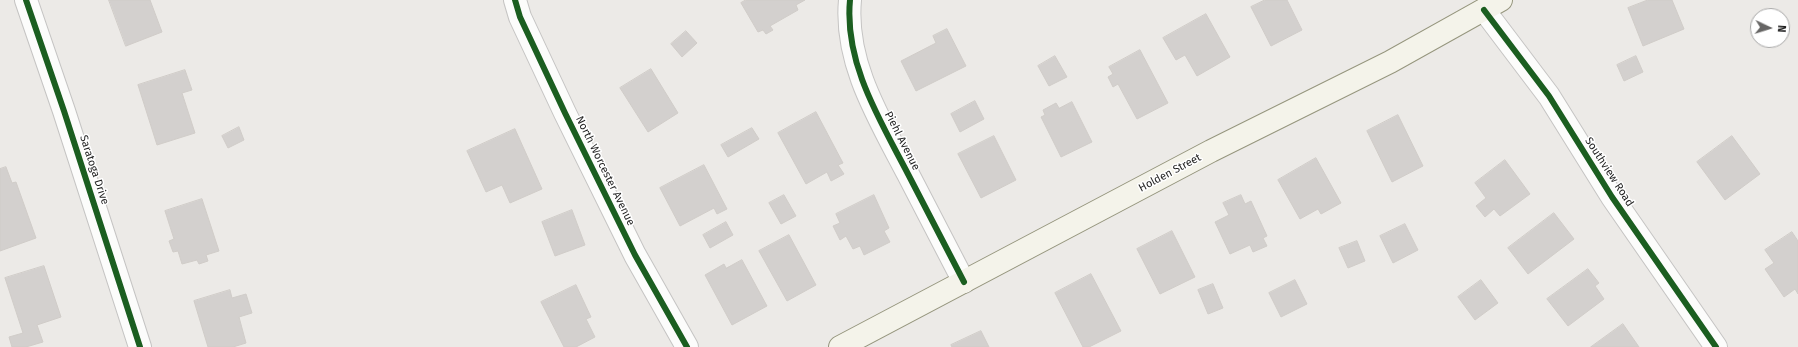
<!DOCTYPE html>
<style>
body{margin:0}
#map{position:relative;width:1798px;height:347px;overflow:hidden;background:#eceae7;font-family:"Fira Sans",sans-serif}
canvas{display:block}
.north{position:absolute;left:1750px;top:8px;width:40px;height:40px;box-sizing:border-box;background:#fff;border:1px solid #a5a5a5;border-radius:50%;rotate:94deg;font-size:11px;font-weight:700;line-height:16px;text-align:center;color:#1e1e1e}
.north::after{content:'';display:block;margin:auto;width:14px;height:18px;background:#666564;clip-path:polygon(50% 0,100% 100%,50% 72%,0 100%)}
</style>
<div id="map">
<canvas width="1798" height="347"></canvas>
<div class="north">N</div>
</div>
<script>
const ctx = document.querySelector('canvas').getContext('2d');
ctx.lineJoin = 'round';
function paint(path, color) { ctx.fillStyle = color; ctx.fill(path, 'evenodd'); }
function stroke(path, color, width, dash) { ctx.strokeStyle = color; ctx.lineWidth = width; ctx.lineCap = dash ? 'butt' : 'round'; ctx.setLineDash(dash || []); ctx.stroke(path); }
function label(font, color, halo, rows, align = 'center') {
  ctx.font = font + ' "Fira Sans",sans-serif'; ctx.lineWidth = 3; ctx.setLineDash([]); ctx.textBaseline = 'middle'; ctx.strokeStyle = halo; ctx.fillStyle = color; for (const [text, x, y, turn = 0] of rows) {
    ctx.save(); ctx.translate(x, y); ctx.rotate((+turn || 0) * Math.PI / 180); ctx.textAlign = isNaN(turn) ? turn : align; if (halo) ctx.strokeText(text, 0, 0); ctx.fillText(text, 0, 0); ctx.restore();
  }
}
const building = new Path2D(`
 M109 0H150L162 32 126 46Z
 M746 0H805L796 5 798 10 770 26 773 30 766 34 763 30 758 32 741 3Z
 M1265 0H1287L1302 30 1271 46 1251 7Z
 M1648 0H1672L1684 29 1643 46 1628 8Z
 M1206 14 1230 57 1197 76 1185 55 1176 60 1163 38Z
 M947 29 966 66 916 91 901 61 936 43 933 36Z
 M686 31 697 43 682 57 671 44Z
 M1140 50 1168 103 1137 119 1118 84 1113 87 1108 77 1113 74 1109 67Z
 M1055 56 1067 77 1049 86 1038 66Z
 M1636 56 1643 72 1624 81 1617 65Z
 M651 69 678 113 648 132 620 88Z
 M185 70 192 90 182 93 195 133 157 145 138 85Z
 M975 101 984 119 960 132 951 114Z
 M1072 102 1092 142 1061 157 1041 117 1045 115 1043 110 1056 103 1059 108Z
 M816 112 843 163 838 165 844 174 831 181 827 172 806 184 778 133Z
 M1398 115 1423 166 1392 182 1367 131Z
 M239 127 244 140 228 148 222 136Z
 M752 128 759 139 728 157 721 145Z
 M515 129 542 189 510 203 502 185 486 192 467 151Z
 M994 136 1016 180 981 198 958 154Z
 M1732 136 1760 174 1725 200 1697 162Z
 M1316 158 1341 203 1321 214 1318 209 1300 219 1278 180Z
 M1505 160 1530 194 1500 216 1494 209 1485 217 1476 206 1486 198 1475 183Z
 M704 165 727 209 717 214 714 208 680 226 660 188Z
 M6 167 12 183 16 182 36 238 0 251V169Z
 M784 195 796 216 781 224 769 203Z
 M874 195 889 228 884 231 890 242 864 255 860 246 853 249 846 236 840 240 833 226 840 223 836 214Z
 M1241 195 1245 204 1251 201 1267 236 1263 238 1267 246 1253 252 1250 245 1230 254 1215 222 1229 215 1223 203Z
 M202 199 219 251 206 255 208 261 199 264 197 260 182 264 178 251 173 252 169 241 174 239 165 211Z
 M572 210 585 245 555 256 542 222Z
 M1554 213 1574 239 1528 274 1508 248Z
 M726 222 733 235 710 248 703 235Z
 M1405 224 1418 250 1393 263 1380 236Z
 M1172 231 1195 277 1160 294 1137 249Z
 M1792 232 1798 241V294L1795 289 1784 297 1765 269 1774 263 1765 250Z
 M789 235 816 285 787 301 759 251Z
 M1357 241 1365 261 1348 268 1339 248Z
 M742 260 767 306 732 325 705 275 724 264 726 268Z
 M44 266 61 317 37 325 43 342 26 347H12L9 337 23 333 5 278Z
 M1588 269 1599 283 1595 286 1604 299 1568 326 1547 299Z
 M1091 274 1121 331 1089 347H1083L1055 293Z
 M1295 280 1307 304 1281 317 1269 293Z
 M1481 280 1498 303 1475 320 1458 297Z
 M1213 284 1223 308 1208 314 1198 290Z
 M576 285 591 317 586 319 595 337 576 347H564L541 302Z
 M230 290 232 298 246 294 252 313 239 317 246 343 233 347H208L194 301Z
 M1623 324 1639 347H1591Z
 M981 331 989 347H952L951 345Z`);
const street = new Path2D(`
 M26 0 64 111 140 347
 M515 0 520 17 565 113 635 255 687 347
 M850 0C844 63 880 120 908 174 927 210 945 246 964 282
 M1484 10 1549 96 1612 197 1716 347`);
const secondary = new Path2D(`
 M840 347 1211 151 1390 62 1501 0`);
const cycleway = new Path2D(`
 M26 0 64 111 140 347
 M515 0 520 17 565 113 635 255 687 347
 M850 0C844 63 880 120 908 174 927 210 945 246 964 282
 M1484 10 1549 96 1612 197 1716 347`);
const streetNames = [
 ["Piehl Avenue",902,141,63],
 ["Saratoga Drive",94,170,72],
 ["North Worcester Avenue",605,171,64],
 ["Southview Road",1609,172,57],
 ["Holden Street",1170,173,-28]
];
paint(building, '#d3d0ce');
stroke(building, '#d0ccc8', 1);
stroke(street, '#c5c4c3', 24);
stroke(secondary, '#96967e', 24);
stroke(street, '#fcfcfb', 22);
stroke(secondary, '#f4f3ea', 22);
stroke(cycleway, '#1b5e20', 6);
label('11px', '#1e1e1e', '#fff', streetNames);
</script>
